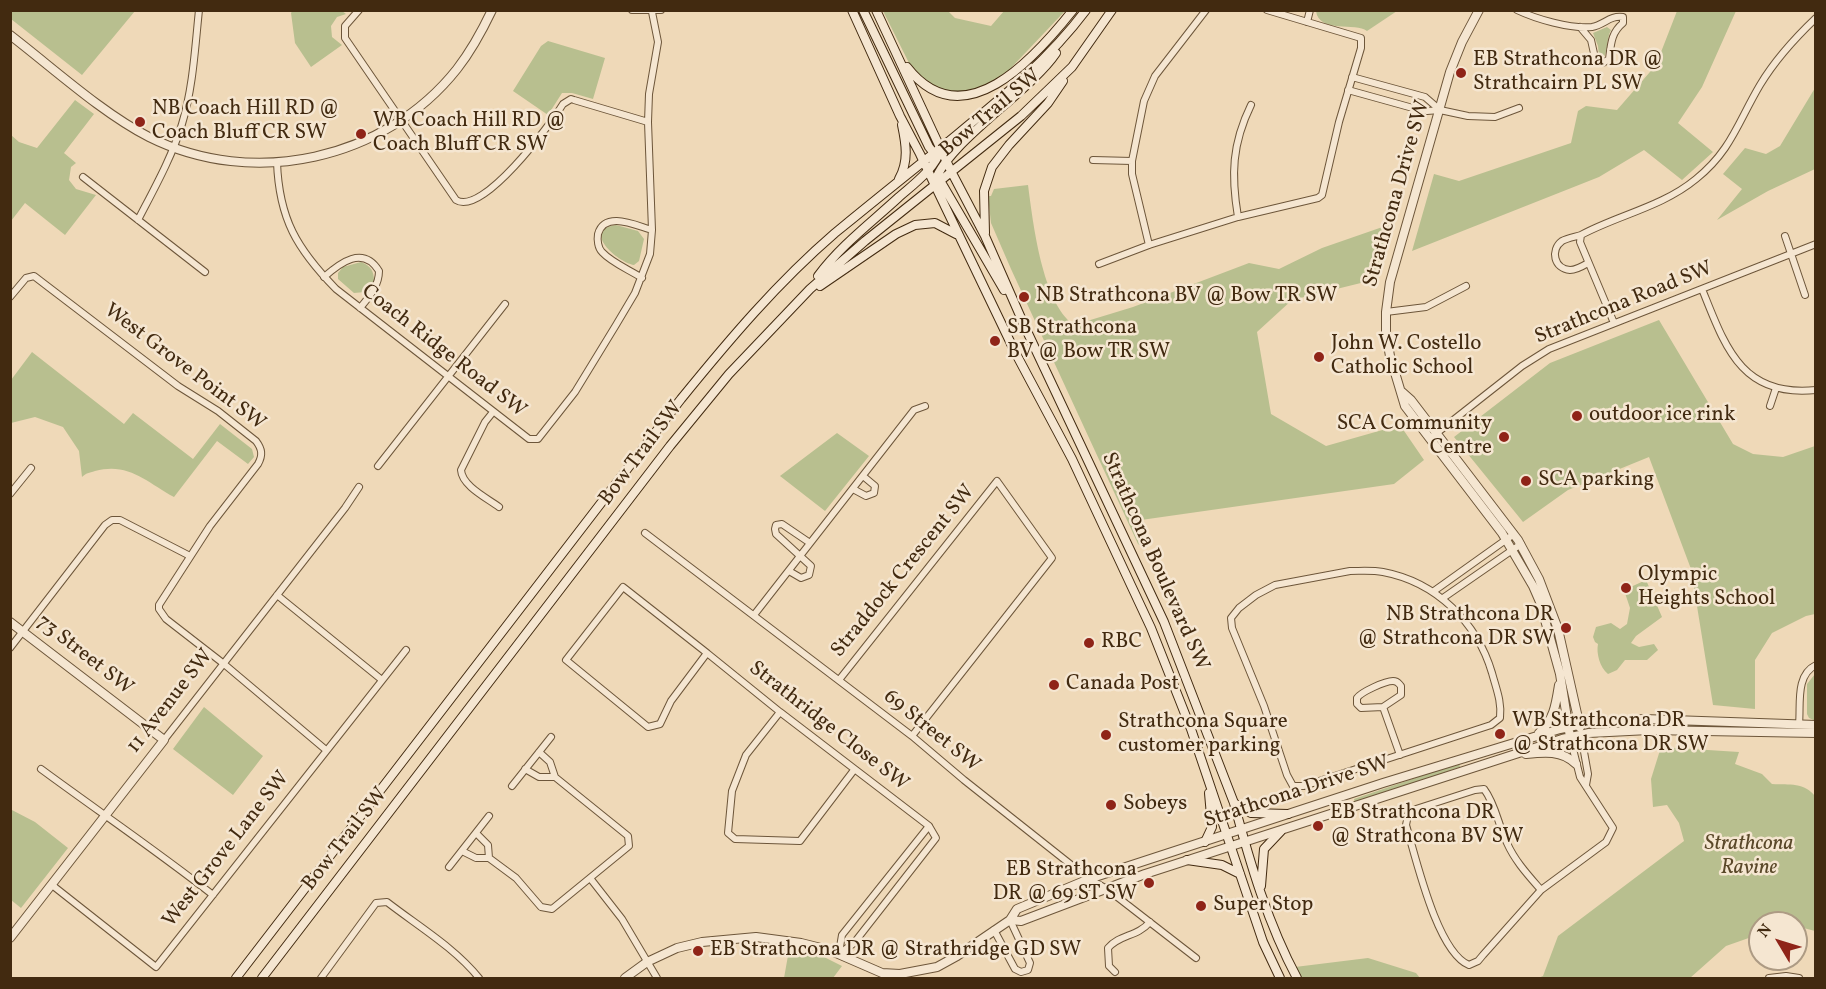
<!DOCTYPE html>
<style>
body{margin:0}
#map{position:relative;width:1826px;height:989px;overflow:hidden;background:#efd9b8;font-family:Vollkorn,serif}
canvas{display:block}
.frame{position:absolute;inset:0;border:12px solid #422a10;pointer-events:none}
.north{position:absolute;left:1748px;top:911px;width:60px;height:60px;box-sizing:border-box;background:#f5e6d1;border:2px solid #ad9b84;border-radius:50%;rotate:308deg;font-size:16px;font-weight:700;line-height:24px;text-align:center;color:#422a10}
.north::after{content:'';display:block;margin:auto;width:21px;height:27px;background:#8f2418;clip-path:polygon(50% 0,100% 100%,50% 72%,0 100%)}
</style>
<div id="map">
<canvas width="1826" height="989"></canvas>
<div class="frame"></div>
<div class="north">N</div>
</div>
<script>
const ctx = document.querySelector('canvas').getContext('2d');
ctx.lineJoin = 'round';
function paint(path, color) { ctx.fillStyle = color; ctx.fill(path, 'evenodd'); }
function stroke(path, color, width, dash) { ctx.strokeStyle = color; ctx.lineWidth = width; ctx.lineCap = dash ? 'butt' : 'round'; ctx.setLineDash(dash || []); ctx.stroke(path); }
function label(font, color, halo, rows, align = 'center') {
  ctx.font = font + ' Vollkorn,serif'; ctx.lineWidth = 5; ctx.setLineDash([]); ctx.textBaseline = 'middle'; ctx.strokeStyle = halo; ctx.fillStyle = color; for (const [text, x, y, turn = 0] of rows) {
    ctx.save(); ctx.translate(x, y); ctx.rotate((+turn || 0) * Math.PI / 180); ctx.textAlign = isNaN(turn) ? turn : align; if (halo) ctx.strokeText(text, 0, 0); ctx.fillText(text, 0, 0); ctx.restore();
  }
}
const green = new Path2D(`
 M293 10 342 11 346 14 337 17 331 26 332 37 342 45 311 67 295 43 291 13Z
 M10 11 11 10 135 11 82 75 11 19Z
 M883 11H948L955 18 991 26 1004 11H1065L1009 70 988 85 958 94 946 93 919 77 909 63Z
 M1316 11V10L1397 11 1367 31C1356 22 1319 34 1316 11Z
 M1677 11H1736L1702 87 1678 123 1713 152 1682 180 1644 150 1599 177 1412 251 1434 174 1459 181 1571 143 1578 111 1586 106 1617 110 1656 65Z
 M1607 27 1611 30C1606 39 1608 53 1603 58L1599 56 1598 46 1593 33Z
 M548 41 605 58 593 99 572 93H562L548 115 513 91 541 46Z
 M1815 88V169L1768 191 1717 220 1742 189 1723 174 1745 148 1766 154 1780 146Z
 M75 100 94 114 64 153 76 163 71 167 69 180 76 189 96 195 65 235 25 203 11 221V135L19 142 37 148Z
 M1028 185C1033 222 1042 303 1074 325L1133 307 1249 263 1279 269 1322 248 1394 223 1377 279 1292 300 1257 332 1271 414 1326 446 1400 425 1424 460 1394 484 1141 520 1140 538 1143 547 1138 544 1011 269 991 223 988 196H991L994 189Z
 M616 225 638 231 644 239 639 261 634 265C617 262 581 230 616 225Z
 M361 262C371 266 374 271 374 281L365 292 354 293 338 279V273L343 267Z
 M1659 320 1733 444 1753 454 1783 457 1815 446V614L1806 616 1772 633 1755 660V709L1713 705 1691 569 1649 457 1568 490 1523 522 1454 437 1550 363Z
 M32 352 124 424 133 413 193 459 220 424 252 449 254 457 248 464 217 441 174 497C146 482 129 462 95 471 89 473 86 473 82 477L79 451 63 427 35 417 11 423V380Z
 M837 433 869 456 825 511 780 476Z
 M1646 580 1662 617 1636 636 1631 643 1639 647 1654 644 1658 650 1647 660H1625L1617 670 1608 674C1600 668 1596 653 1598 644L1595 642 1593 637 1596 627 1611 623 1620 629 1627 624 1630 608 1624 590Z
 M1815 674 1816 721 1809 718 1807 714V684Z
 M204 707 263 756 233 795 173 749Z
 M1684 723 1815 727 1816 731 1668 727 1667 724Z
 M1661 747 1739 752 1735 764 1762 774 1772 784C1790 785 1804 782 1816 797L1815 931 1796 926V923H1760V934L1726 946 1690 978H1538L1543 976 1558 936 1684 841 1679 823 1667 805 1653 807 1651 779Z
 M1459 763 1460 767 1355 803 1354 799Z
 M10 809 35 822 68 848 21 908 11 900Z
 M789 950 824 957 842 966 833 978H784Z
 M1368 958 1416 973 1420 978H1301L1295 967Z`);
const minor = new Path2D(`
 M359 10 345 26V38L456 200C482 217 550 125 563 104L571 99 574 100 648 122
 M632 10H661
 M1517 10C1536 19 1570 29 1592 27 1604 25 1610 15 1623 17V23C1611 33 1611 44 1609 59L1603 63 1595 58 1591 40 1580 27
 M1307 22 1310 10
 M1352 77 1425 97 1440 110
 M1348 90 1420 110 1427 111 1440 110 1468 116 1495 117 1519 108
 M1093 160 1132 161
 M277 162C279 219 297 249 336 289L529 439H538L575 392 616 325 635 293 650 254 652 230 648 122 649 94 658 42 652 12
 M83 177 205 272
 M1238 217C1231 175 1232 144 1251 105
 M138 220C154 189 172 157 182 124 193 88 195 48 199 10
 M1581 235C1574 237 1567 238 1562 241 1550 250 1554 269 1570 270 1576 270 1583 266 1588 263
 M1785 236 1805 295
 M1149 245 1132 174V161L1144 101 1155 76 1206 10
 M1099 264 1149 245 1238 217 1318 198 1322 195 1339 122 1361 48V38L1267 10
 M324 277C340 263 363 245 379 271 379 286 369 297 360 308
 M642 278C630 270 612 263 602 252 598 248 597 240 598 234 605 210 637 226 652 230
 M1702 289C1725 346 1741 398 1816 390
 M10 297 26 278 34 276 178 386 218 411 256 441C262 449 263 455 258 464L210 526 159 605V609L166 619 224 664 326 750
 M1386 312 1426 307 1466 286
 M1614 323 1580 242 1581 235C1618 215 1662 207 1696 179 1731 151 1738 122 1760 85 1775 60 1795 38 1816 18
 M1770 406 1776 388
 M493 412 485 422 461 470C462 486 487 498 499 507
 M1433 436 1522 366 1549 349 1816 244
 M378 466 505 304
 M853 489 866 496 874 493 875 486 863 476
 M10 494 31 468
 M645 533 912 736 964 780 1089 879 1107 889 1196 958
 M789 571 801 578 809 575 811 566 776 534 775 529 776 525 782 524 810 543
 M1350 571C1361 571 1372 570 1383 572 1436 582 1477 622 1492 673 1496 688 1502 702 1500 718L1491 725 1304 786H1293L1287 775 1264 706 1232 628 1231 618 1239 608 1256 595 1275 585Z
 M623 587 707 653 671 701 660 724 648 727 566 660Z
 M1434 591 1514 534
 M277 595 382 680
 M1443 598 1521 544
 M754 615 914 410 925 406
 M10 648 105 525 112 520H120L190 556
 M707 653 780 712 929 826 936 838 854 943 839 954
 M839 680 997 481 1052 558 912 736
 M1383 707 1361 708 1357 704V698C1361 692 1385 681 1393 681 1398 681 1398 683 1401 686V695L1383 707 1400 755
 M780 712 746 755 732 791 728 833 735 839 800 841 854 770
 M1799 724C1801 705 1795 675 1816 665
 M1581 735 1588 774 1586 785
 M164 740 345 508 359 487
 M41 769C98 811 157 851 213 895
 M525 769 539 777H555
 M512 786 551 737
 M476 833 488 845 489 858
 M462 851 476 858H489L516 878 541 907 552 909 629 846 628 836 555 777 550 762 539 752
 M449 867 489 816
 M590 878 622 919 657 978
 M52 885 156 967 406 650
 M1541 890C1528 875 1515 861 1507 843 1498 825 1496 805 1484 789L1475 790 1416 809 1408 815 1406 825C1416 858 1437 952 1469 965L1478 961 1483 955 1541 890 1606 842 1613 828 1580 777 1570 737
 M994 930 1015 969 1021 972 1028 970 1030 963 1010 920
 M839 953 842 935 929 826
 M1115 972 1109 966 1108 948C1120 934 1137 937 1150 922
 M321 978 376 903 387 902C418 926 455 948 479 978
 M1769 978 1786 976 1799 978`);
const tertiary = new Path2D(`
 M1479 10 1462 42 1450 72 1390 282 1386 312V334L1390 356 1405 406 1502 533 1533 586 1540 602 1560 674 1570 737
 M10 35C53 68 102 113 149 137 253 189 385 160 457 69 471 51 482 31 492 10
 M1402 392 1411 400 1518 540 1539 579 1558 629 1580 727
 M10 622 164 740 10 938
 M1539 733C1554 720 1556 704 1559 685
 M1526 754C1544 752 1562 750 1576 764
 M1010 920 1021 921 1145 874 1562 739 1589 733 1649 730 1816 733
 M625 978 647 962 677 948 702 942 756 937 801 943 829 950 882 973 900 974 937 967 957 956 1010 920 1017 909 1089 879 1383 783 1560 729 1587 723 1644 719 1816 725`);
const secondary = new Path2D(`
 M852 10 900 116 920 154 1015 352 1072 459 1151 628 1191 729 1263 942 1280 978
 M863 10 929 147 937 157
 M876 10 951 171 985 236 1025 327 1164 622 1234 803C1250 863 1268 924 1297 978
 M907 67C963 139 1034 59 1073 10
 M938 177 1004 290
 M899 179C909 161 906 144 902 125
 M934 185C942 146 1030 92 1056 53
 M985 233 984 191 992 167 1009 145 1048 103 1063 81
 M818 276C840 246 872 222 899 197 914 184 936 168 941 148
 M820 286 896 234 915 225 935 223 956 234
 M1234 803 1251 813 1288 814
 M1205 842 1212 827 1209 793
 M1187 860 1222 865 1240 874
 M1261 886 1264 849 1281 831
 M236 978 681 399C729 340 777 283 835 233 873 202 910 172 948 142 998 101 1047 62 1086 10
 M262 978 670 446 729 374 810 289 865 241 1021 116 1072 67 1112 10`);
const markers = [
 [1461,73,6,"#8f2418"],
 [140,122,6,"#8f2418"],
 [361,134,6,"#8f2418"],
 [1024,297,6,"#8f2418"],
 [995,341,6,"#8f2418"],
 [1319,357,6,"#8f2418"],
 [1577,416,6,"#8f2418"],
 [1504,437,6,"#8f2418"],
 [1526,481,6,"#8f2418"],
 [1626,588,6,"#8f2418"],
 [1566,628,6,"#8f2418"],
 [1089,643,6,"#8f2418"],
 [1054,685,6,"#8f2418"],
 [1500,734,6,"#8f2418"],
 [1106,735,6,"#8f2418"],
 [1111,805,6,"#8f2418"],
 [1318,826,6,"#8f2418"],
 [1149,883,6,"#8f2418"],
 [1201,906,6,"#8f2418"],
 [698,951,6,"#8f2418"]
];
const poiNames = [
 ["EB Strathcona DR @",1473,61],
 ["Strathcairn PL SW",1473,85],
 ["NB Coach Hill RD @",152,110],
 ["Coach Bluff CR SW",152,134],
 ["WB Coach Hill RD @",373,122],
 ["Coach Bluff CR SW",373,146],
 ["NB Strathcona BV @ Bow TR SW",1036,297],
 ["SB Strathcona",1007,329],
 ["BV @ Bow TR SW",1007,353],
 ["John W. Costello",1331,345],
 ["Catholic School",1331,369],
 ["outdoor ice rink",1589,416],
 ["SCA Community",1492,425,"right"],
 ["Centre",1492,449,"right"],
 ["SCA parking",1538,481],
 ["Olympic",1638,576],
 ["Heights School",1638,600],
 ["NB Strathcona DR",1554,616,"right"],
 ["@ Strathcona DR SW",1554,640,"right"],
 ["RBC",1101,643],
 ["Canada Post",1066,685],
 ["WB Strathcona DR",1512,722],
 ["@ Strathcona DR SW",1512,746],
 ["Strathcona Square",1118,723],
 ["customer parking",1118,747],
 ["Sobeys",1123,805],
 ["EB Strathcona DR",1330,814],
 ["@ Strathcona BV SW",1330,838],
 ["EB Strathcona",1137,871,"right"],
 ["DR @ 69 ST SW",1137,895,"right"],
 ["Super Stop",1213,906],
 ["EB Strathcona DR @ Strathridge GD SW",710,951]
];
const streetNames = [
 ["Bow Trail SW",991,114,-40],
 ["Strathcona Drive SW",1398,194,-74],
 ["Strathcona Road SW",1624,304,-22],
 ["Coach Ridge Road SW",443,352,38],
 ["West Grove Point SW",184,368,37],
 ["Bow Trail SW",642,454,-53],
 ["Strathcona Boulevard SW",1154,562,66],
 ["Straddock Crescent SW",904,572,-51],
 ["73 Street SW",84,656,38],
 ["11 Avenue SW",171,702,-52],
 ["Strathridge Close SW",828,727,38],
 ["69 Street SW",931,732,39],
 ["Strathcona Drive SW",1297,793,-18],
 ["Bow Trail SW",346,840,-52],
 ["West Grove Lane SW",227,850,-52]
];
const parkNames = [
 ["Strathcona",1749,845],
 ["Ravine",1749,869]
];
paint(green, '#b8bf8f');
stroke(minor, '#6d563a', 8);
stroke(tertiary, '#6d563a', 10);
stroke(secondary, '#422a10', 10);
stroke(minor, '#f5e6d1', 6);
stroke(tertiary, '#f5e6d1', 8);
stroke(secondary, '#f5e6d1', 8);
for (const [x, y, r, color] of markers) { const dot = new Path2D(); dot.arc(x, y, r, 0, 2 * Math.PI); ctx.fillStyle = color; ctx.fill(dot); stroke(dot, '#f5e6d1', 2); }
label('21px', '#422a10', '#f5e6d1', poiNames, 'left');
label('21px', '#422a10', '#f5e6d1', streetNames);
label('italic 21px', '#5a4829', '#f5e6d1', parkNames);
</script>
